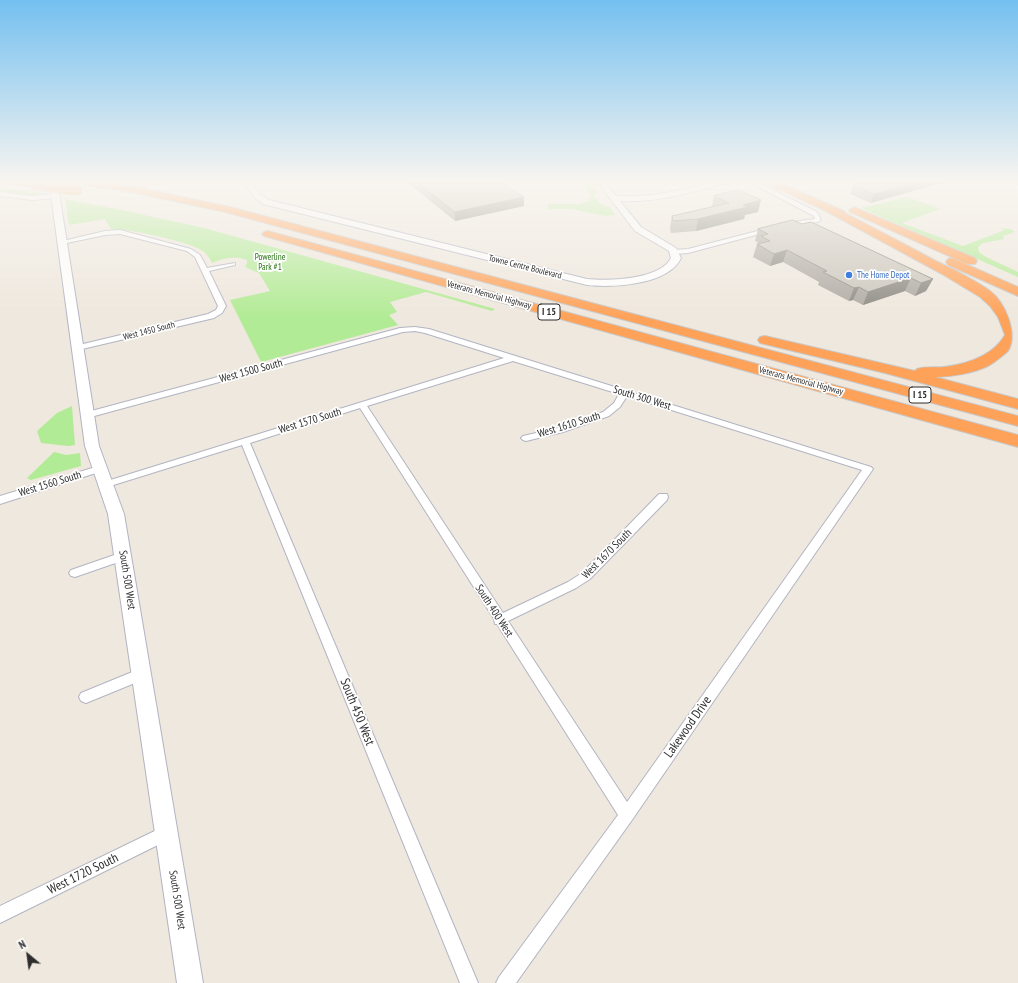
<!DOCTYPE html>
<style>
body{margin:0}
#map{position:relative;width:1018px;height:983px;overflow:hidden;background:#efe8de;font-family:"PT Sans Narrow",sans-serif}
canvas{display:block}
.north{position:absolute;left:8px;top:935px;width:40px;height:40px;-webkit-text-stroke:3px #fff;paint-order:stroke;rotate:331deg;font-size:11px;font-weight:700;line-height:16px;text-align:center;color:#2d2d2d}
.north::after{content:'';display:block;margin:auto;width:14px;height:18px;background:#2d2d2d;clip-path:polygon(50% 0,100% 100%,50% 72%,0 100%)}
</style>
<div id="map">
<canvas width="1018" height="983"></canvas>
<div class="north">N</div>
</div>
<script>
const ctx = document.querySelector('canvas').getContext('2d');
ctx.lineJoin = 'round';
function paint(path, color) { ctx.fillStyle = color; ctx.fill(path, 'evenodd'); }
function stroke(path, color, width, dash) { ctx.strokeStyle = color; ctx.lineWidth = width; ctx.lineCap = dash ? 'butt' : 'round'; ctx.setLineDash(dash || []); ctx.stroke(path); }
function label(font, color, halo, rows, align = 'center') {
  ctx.font = font + ' "PT Sans Narrow",sans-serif'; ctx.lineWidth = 3.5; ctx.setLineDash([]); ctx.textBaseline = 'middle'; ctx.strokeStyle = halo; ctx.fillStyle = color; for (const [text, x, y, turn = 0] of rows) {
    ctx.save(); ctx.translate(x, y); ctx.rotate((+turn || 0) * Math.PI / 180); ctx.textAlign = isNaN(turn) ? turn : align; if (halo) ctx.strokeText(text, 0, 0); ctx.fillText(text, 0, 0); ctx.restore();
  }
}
const green = new Path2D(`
 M589 182 598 192 593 194C598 201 600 206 610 207L615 215 605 216 572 209H548V204H578L589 201 591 197 584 184Z
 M0 188 44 193 30 196 0 192Z
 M907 197 940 209 902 223 963 246 1005 230 1001 229 1002 228 1011 229 1015 232 1003 236 1004 239 983 243 978 247 979 252 986 257 1018 272V277L861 208Z
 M65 199 127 211 208 229 495 309 492 311 426 292 390 302 397 312 389 315 398 325 261 362 230 300 270 291 259 273 245 267 247 263V260C235 255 224 258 212 263 210 259 207 254 203 251 188 241 129 229 111 229L105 219 69 225Z
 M72 406 75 445 68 446 41 443 37 431 57 413Z
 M54 452 66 455 80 453 81 466 31 480 27 478Z`);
const street = new Path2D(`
 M753 180 817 212 821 220 818 222 783 226 782 225 785 223 815 219 814 216 751 183V181Z
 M0 192 32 196 55 194 58 196 55 198 32 200 0 196Z
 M769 228 771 229V231L688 253 674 254 671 252 674 250 688 249Z
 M105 231 120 230 191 249 200 255 207 268 235 263V265L209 271 226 306 222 313 214 318 78 350H75V346L208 314 216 310 218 306 195 257 187 251 120 234 105 235 62 244 59 242Z
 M415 327 429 329 871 467 873 469 632 820 516 983H496L499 977 618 815 497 624H495L494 619 360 408 250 443 478 983H460L242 445 107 487 102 484 104 482 504 358 425 333 415 331 403 332 87 418 83 415 84 413 400 328ZM513 361 619 394 614 403 603 412 558 428 523 436 521 438 523 440 526 441 563 432 609 416 620 407 627 396 862 470 627 802 508 621 576 588 590 579 667 500 668 497 667 494H659L582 573 568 582 503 613 367 406Z
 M99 466 102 467 104 469 102 471 0 504V496Z
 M123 552 127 553 129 556 127 559 75 577 71 576 69 573 71 570Z
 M142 668 147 670 148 674 147 678 86 703 81 701 79 697 81 693Z
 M167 825 172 828 175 833 172 838 0 923V906Z`);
const secondary = new Path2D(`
 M49 180H57L99 446 124 514 203 983H177L108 514 85 446Z
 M242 180H250L260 194 269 200 587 279C608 281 660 280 671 258L669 251 635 231 596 180H604L616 196C639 197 662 195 684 189 701 186 716 179 733 180L732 182C695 191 659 203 620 201L641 227 676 248 681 258C668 285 613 288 587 285L263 204 254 197Z`);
const highway = new Path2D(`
 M0 180H26L40 182 41 184 36 187 2 183 0 182Z
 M68 180H91L141 188 230 207 1018 416V426L225 212 141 194 73 183Z
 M761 180H774L844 211 845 213C875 229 905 244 934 260 953 269 973 279 990 291 1006 303 1018 335 1008 351 1002 356 995 362 988 366 973 373 952 377 935 377L1018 399V409L885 373 760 343 758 340 760 337 765 336 915 371 917 369C926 366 935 368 944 367 967 364 993 356 1005 335L998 317 990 306 980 297 942 274 824 210 763 182Z
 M854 207 975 258 977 261 975 264H967L850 212 849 210Z
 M268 231 1018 435V447L264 236 262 234 264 232Z
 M952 258 1018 287V296L948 265 946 262 948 259Z`);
const highwayBridge = new Path2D(`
 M36 184 77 190`);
const wall = new Path2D(`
 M408 180H498L524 197V206L455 221 408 183Z
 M891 180 871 203 850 194 853 186Z
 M714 196 758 212 745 215 744 219 696 231 671 233 670 228 672 216 712 207Z
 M802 224 933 279 926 291 915 296 905 291 863 305 853 300 849 301 818 285 819 282 783 262 770 266 753 257 757 244H758L759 243 755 241 758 229Z`);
const shadedWall = new Path2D(`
 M926 180H952L871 203 874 194Z
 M524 197V206L455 221V212Z
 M761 200 758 212 745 215 744 219 696 231 698 219 743 205Z
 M787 250 783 262 770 266 774 254Z
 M911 278 905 291 863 305 868 292Z
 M933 279 926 291 915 296 921 283Z
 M859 287 853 300 849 301 854 288Z`);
const building = new Path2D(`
 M414 180H498L524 197 455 212Z
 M875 180H926L874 194 853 186Z
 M738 190 761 200 743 205 747 207 698 219 673 221 672 216 729 203 714 196Z
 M793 220 802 224 811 222 933 279 921 283 911 278 868 292 859 287 854 288 823 272 827 271 787 250 774 254 757 244 770 241 761 236 768 234 758 229Z`);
const markers = [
 [849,275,4,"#3f7fe0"]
];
const farParknames = [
 ["Powerline",270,257],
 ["Park #1",270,267]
];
const farStreetnames = [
 ["Towne Centre Boulevard",525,267,14],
 ["Veterans Memorial Highway",489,295,15],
 ["West 1450 South",149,331,-14],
 ["Veterans Memorial Highway",801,381,15]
];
const farShopnames = [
 ["The Home Depot",857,275]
];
const shields = [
 [549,312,22],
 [920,395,22]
];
const shieldNames = [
 ["I 15",549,312],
 ["I 15",920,395]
];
const streetNames = [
 ["West 1500 South",251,371,-15],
 ["South 300 West",642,398,17],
 ["West 1570 South",310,421,-17],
 ["West 1610 South",569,425,-17],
 ["West 1560 South",50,484,-17],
 ["West 1670 South",607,554,-45],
 ["South 500 West",127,580,81],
 ["South 400 West",494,611,57],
 ["South 500 West",177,900,81]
];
const nearStreetnames = [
 ["South 450 West",357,712,68],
 ["Lakewood Drive",688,727,-55],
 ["West 1720 South",83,874,-26]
];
paint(green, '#b2eb95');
stroke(street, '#b2b4c2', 2);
stroke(secondary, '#b2b4c2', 2);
stroke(highway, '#c8c8c8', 2);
paint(street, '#fff');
paint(secondary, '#fff');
paint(highway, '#ffa259');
stroke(highwayBridge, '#c8c8c8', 12, []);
stroke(highwayBridge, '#ffa259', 11);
paint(wall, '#afaaa2');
paint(shadedWall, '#8e8b84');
paint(building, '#cbc6bc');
stroke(building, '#8e8b84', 1);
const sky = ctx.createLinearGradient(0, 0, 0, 318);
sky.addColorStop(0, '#74c0f0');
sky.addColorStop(0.57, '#f8f5f0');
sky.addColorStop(1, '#f8f5f000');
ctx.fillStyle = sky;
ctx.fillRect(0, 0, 1018, 318);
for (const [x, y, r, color] of markers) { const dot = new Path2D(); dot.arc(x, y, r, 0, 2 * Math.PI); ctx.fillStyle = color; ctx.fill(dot); stroke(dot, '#fff', 1.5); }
label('9px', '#277313', '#fff', farParknames);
label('9px', '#2d2d2d', '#fff', farStreetnames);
label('9px', '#366cbe', '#fff', farShopnames, 'left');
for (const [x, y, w] of shields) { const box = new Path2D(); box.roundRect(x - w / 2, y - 8, w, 16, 3); ctx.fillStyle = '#fff'; ctx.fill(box); stroke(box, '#2d2d2d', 1); }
label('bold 10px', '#2d2d2d', null, shieldNames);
label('11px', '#2d2d2d', '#fff', streetNames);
label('13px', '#2d2d2d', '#fff', nearStreetnames);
</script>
